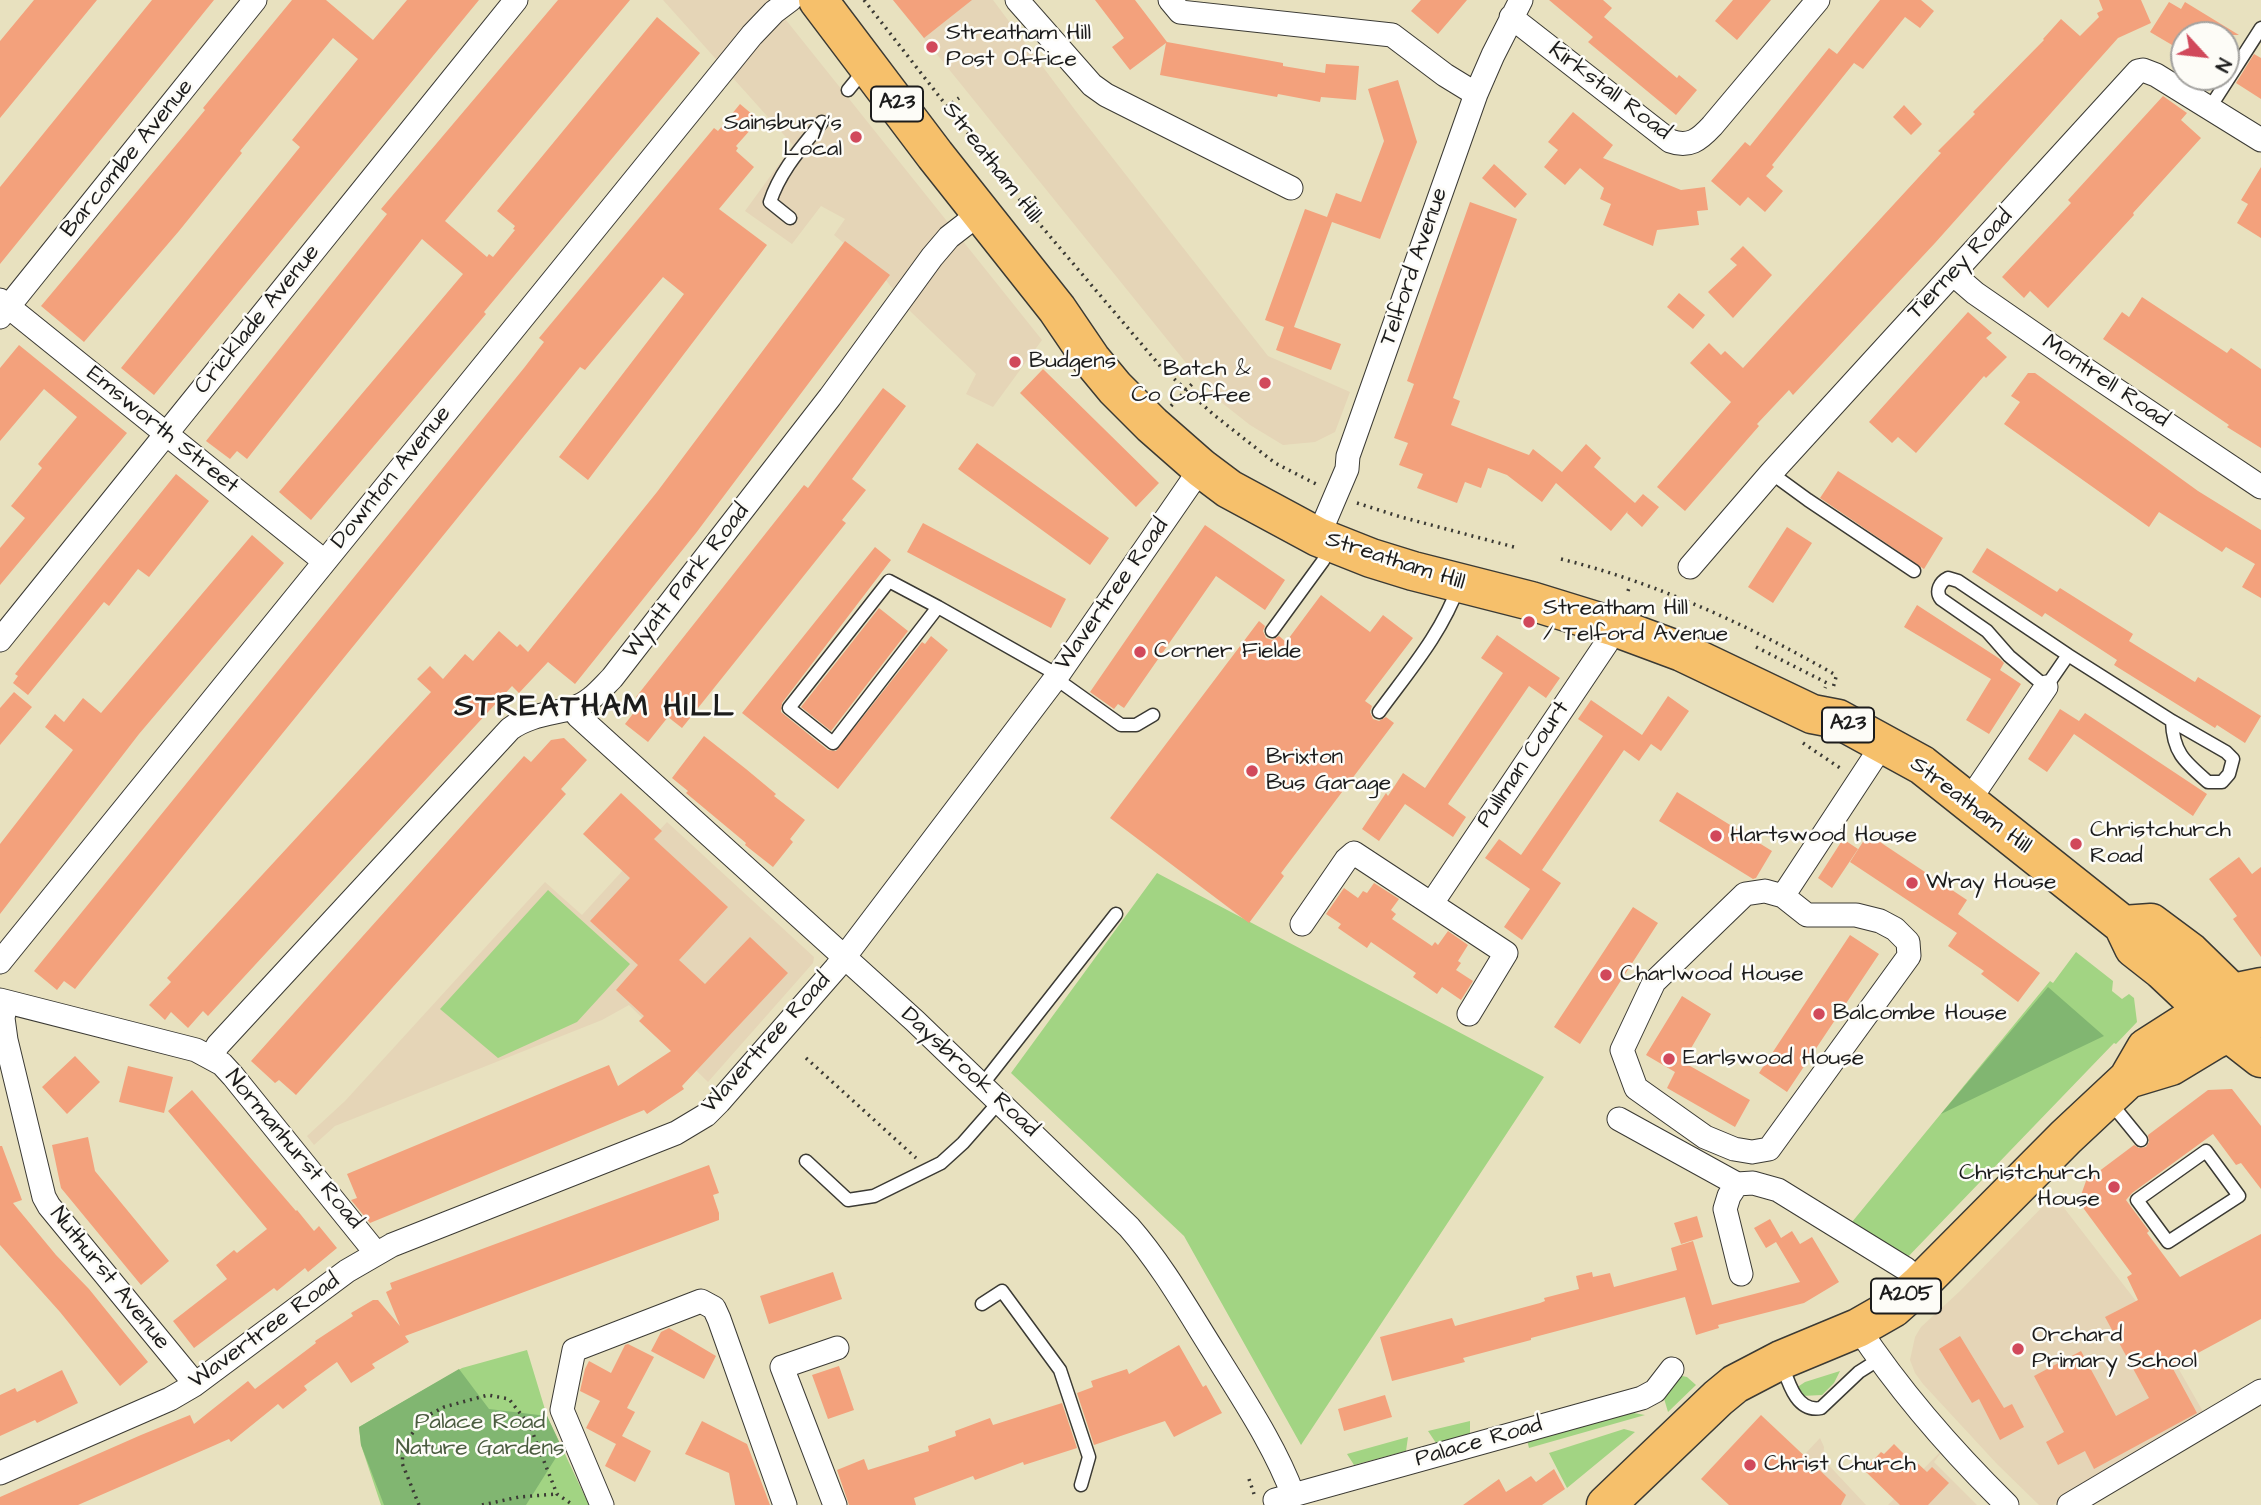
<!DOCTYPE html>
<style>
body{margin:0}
#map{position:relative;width:2261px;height:1505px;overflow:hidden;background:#e8e1bf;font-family:"Architects Daughter",sans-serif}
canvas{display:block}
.north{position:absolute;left:2170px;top:21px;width:70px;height:70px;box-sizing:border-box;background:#fdfcf7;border:2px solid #a3a29f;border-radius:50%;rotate:117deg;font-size:19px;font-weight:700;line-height:28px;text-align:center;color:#1c1c1c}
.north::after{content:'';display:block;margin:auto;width:24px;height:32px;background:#d1495b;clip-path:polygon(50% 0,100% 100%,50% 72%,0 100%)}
</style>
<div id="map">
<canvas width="2261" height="1505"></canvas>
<div class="north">N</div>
</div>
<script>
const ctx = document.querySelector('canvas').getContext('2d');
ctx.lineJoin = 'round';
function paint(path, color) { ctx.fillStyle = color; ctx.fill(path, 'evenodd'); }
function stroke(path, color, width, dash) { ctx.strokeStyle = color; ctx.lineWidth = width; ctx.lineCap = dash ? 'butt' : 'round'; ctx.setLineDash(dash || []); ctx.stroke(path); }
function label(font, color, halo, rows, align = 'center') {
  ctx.font = font + ' "Architects Daughter",sans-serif'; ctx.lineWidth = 5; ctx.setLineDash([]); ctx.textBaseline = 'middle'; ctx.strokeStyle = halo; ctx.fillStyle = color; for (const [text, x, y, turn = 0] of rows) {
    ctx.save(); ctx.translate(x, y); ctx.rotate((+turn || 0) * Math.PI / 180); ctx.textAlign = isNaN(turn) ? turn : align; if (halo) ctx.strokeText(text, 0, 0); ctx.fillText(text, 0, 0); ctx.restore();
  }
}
const built = new Path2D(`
 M663 0H770L1042 340 993 407 966 394 976 374 911 312 881 274 834 235 845 219 821 206 792 244 745 211 793 145Z
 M893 0H993L1075 110 1268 356 1350 392 1335 432 1315 442 1283 445 1250 425 1212 395Z
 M667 822 814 957 813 963 708 1082 629 1005 602 1020 335 1126 314 1145 307 1136 345 1101 545 882 582 915Z
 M2054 1195 2136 1301 2106 1317 2141 1383 2177 1366 2205 1415 2053 1505H2039L1997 1464 1923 1384 1915 1373 1910 1360 1915 1337 1921 1327 1960 1291Z
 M1820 1438 1824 1447 1823 1459 1866 1505H1757Z
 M1947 1445 1934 1462 1977 1505H1888Z`);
const green = new Path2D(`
 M1157 873 1544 1077 1301 1445 1184 1236 1011 1073Z
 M548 890 630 964 577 1022 498 1058 440 1009Z
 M2076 952 2113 981 2112 991 2122 999 2129 994 2134 998 2137 1022 2116 1044 2114 1043 1903 1262 1899 1252 1852 1222 2050 981 2053 983Z
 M527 1350 547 1416 589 1505H381L361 1445 359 1427 462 1368Z
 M1840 1371 1834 1383 1822 1395 1802 1396 1796 1388 1805 1382Z
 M1677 1375 1687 1377 1696 1385 1668 1412 1663 1395Z
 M1628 1412 1645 1415 1529 1448 1527 1440Z
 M1470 1421V1435L1436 1443 1428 1431Z
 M1624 1429 1635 1432 1567 1488 1549 1453Z
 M1408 1437 1406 1451 1354 1465 1347 1454Z`);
const forest = new Path2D(`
 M2048 987 2104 1036 1941 1114Z
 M459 1369 489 1409 547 1416 562 1448 526 1505H384L361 1445 359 1427Z`);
const building = new Path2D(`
 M34 0H97L0 118V41Z
 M152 0H214L0 264V187Z
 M292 0H326L373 40 407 0H479L154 395 121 368 300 147 292 140 358 59 333 38 240 151 242 153 179 231 84 342 41 306 181 139 205 110 203 108Z
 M558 0H630L445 221 487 257 489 254 493 257 515 230 513 229 515 226 497 211 657 17 700 53 484 312 486 314 311 520 279 492 463 274 422 239 247 459 237 451 230 459 206 441 387 214 381 209Z
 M893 0H972L924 38Z
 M1095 0H1135L1167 42 1283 63V66L1325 73 1326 64 1359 66 1356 100 1321 97 1320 102 1278 94 1277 97 1160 75 1166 43 1130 70 1112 47 1124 38Z
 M1421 0H1467L1438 34 1411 11Z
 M1549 0H1603L1612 8 1604 17 1677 78 1679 75 1697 90 1676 115 1588 42 1593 37Z
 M1733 0H1771L1737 40 1715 21Z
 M1880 0H1921L1934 11 1920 28 1905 17 1863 69 1854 63 1772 165 1774 167 1766 176 1783 191 1765 212 1748 197 1740 206 1711 181 1745 142 1750 146 1829 48 1837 54Z
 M2099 0H2141L2151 23 2118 38 1935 243 1809 378 1793 395 1789 390 1757 424 1759 426 1685 511 1657 487 1731 402 1690 363 1709 343 1721 355 1725 351 1743 368 1941 153 1938 151 1975 114 1973 112 2044 40 2043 39 2061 19 2080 36 2099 17 2097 13 2103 10Z
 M2169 2 2181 9 2185 2 2239 35H2184V52L2150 32Z
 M2254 54 2261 58V99L2236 83Z
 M1398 80 1417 142 1380 239 1332 222 1294 327 1341 344 1331 370 1276 350 1284 327 1265 320 1305 209 1327 217 1336 193 1361 202 1384 141 1368 89Z
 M2163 96 2187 113 2181 120 2201 138 2133 213 2134 215 2048 308 2030 291 2024 298 2002 277 2071 203 2068 200Z
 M740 104 759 120 736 146 738 148 736 151 754 167 719 209 767 245 588 480 559 457 684 294 663 277 585 370 580 367 83 979 75 989 64 981 57 990 34 971 524 368 544 342 539 338 714 128 718 131Z
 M1904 105 1922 124 1911 135 1893 117Z
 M1573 112 1613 145 1603 158 1681 190 1705 187 1708 210 1697 211 1699 225 1657 230 1653 246 1603 225 1611 204 1600 199 1604 188 1580 168 1565 185 1544 167 1558 150 1548 142Z
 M1494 164 1527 194 1515 208 1482 178Z
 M2261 167V238L2237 223 2248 204 2241 200Z
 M1470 202 1517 219 1453 398 1460 401 1451 425 1529 455 1533 449 1562 472 1586 444 1601 458 1594 467 1635 503 1643 494 1659 507 1642 527 1627 513 1628 511 1611 531 1556 483 1542 502 1507 475 1488 468 1481 488 1465 482 1457 503 1417 488 1423 474 1399 465 1408 443 1394 438 1414 384 1407 381Z
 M845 241 890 275 696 533 575 684 548 662 519 693 512 686 208 1016 203 1011 188 1028 171 1012 165 1020 149 1005 171 982 167 978 431 692 417 679 430 666 443 679 465 654 473 661 499 631 517 647 520 644 528 652 657 492Z
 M1743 246 1772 275 1733 318 1708 292 1737 265 1730 259Z
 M1679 293 1705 315 1693 329 1667 307Z
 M2142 297 2227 353 2231 348 2261 369V448L2227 427 2229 425 2103 339 2122 312 2129 317Z
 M1968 312 1992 333 1986 338 2007 357 1986 378 1984 376 1916 453 1898 437 1892 443 1869 422Z
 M19 345 127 433 0 585V548L25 518 11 506 42 468 38 464 77 417 44 389 0 441V368Z
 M1043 369 1159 483 1136 507 1020 393Z
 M2028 373H2035L2198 491 2261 530V598L2242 587 2255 564 2226 547 2222 552 2159 512 2149 527 2004 424 2020 402 2011 396Z
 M883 388 906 406 852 479 866 490 842 520 846 523 682 728 668 717 648 742 625 724 642 702 636 697 804 485 808 488Z
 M977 443 1109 538 1090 565 958 469Z
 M1838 471 1943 538 1924 569 1820 498Z
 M176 474 209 501 149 577 138 569 109 606 104 602 28 695 13 683 18 676 15 674Z
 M923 523 1066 599 1051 628 907 552Z
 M1205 525 1285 580 1265 610 1216 576 1124 708 1118 704 1114 709 1090 692Z
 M1787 527 1812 543 1773 603 1748 587Z
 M252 535 284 563 139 734 0 914V844L73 750 45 727 55 714 64 722 83 698 101 713Z
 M875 547 891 560 782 703 781 712 828 750 836 751 922 642 925 644 931 636 948 650 838 789 742 713Z
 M1987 548 2057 592 2060 588 2133 634 2129 641 2195 682 2198 677 2261 716 2245 743 2217 725 2215 728 2114 665 2117 660 2045 613 2042 617 1972 572Z
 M1321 595 1370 632 1383 615 1413 638 1365 701 1372 706 1370 712 1373 719 1379 721 1386 717 1394 723 1281 873 1284 876 1249 923 1110 818 1259 621 1265 626 1263 631 1266 638 1272 640 1279 636 1286 642Z
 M1917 605 2000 659 2004 663 2000 670 2021 684 1989 734 1966 720 1991 679 1904 627Z
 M879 608 908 631 831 731 801 707Z
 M1497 635 1560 678 1546 698 1529 686 1448 804 1466 817 1453 837 1405 804 1379 841 1362 829 1386 793 1388 796 1403 773 1425 788 1503 673 1481 658Z
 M14 692 32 707 0 745V708Z
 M1668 696 1689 711 1661 751 1651 744 1639 761 1624 750 1542 870 1561 883 1522 940 1504 927 1530 889 1485 858 1499 839 1521 855 1603 736 1578 719 1591 700 1642 735Z
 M2060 709 2079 721 2085 713 2207 794 2193 816 2074 734 2047 772 2028 759Z
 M704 736 746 769 776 794 774 796 805 820 790 839 793 842 773 867 745 845 746 843 686 793 688 791 672 778Z
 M564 738 587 760 561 789 566 794 296 1095 279 1080 275 1083 251 1061 524 756 531 762 551 740Z
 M1677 792 1772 851 1756 878 1753 879 1659 821Z
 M621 793 662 831 654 839 728 907 679 960 705 984 750 937 788 973 682 1086 684 1089 647 1114 644 1110 370 1223 351 1200 357 1198 347 1174 609 1065 618 1086 671 1051 639 1021 644 1016 616 990 638 965 590 921 630 878 583 834Z
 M1868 834 1967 900 1958 914 2040 973 2018 1002 1981 974 1984 971 1948 946 1957 933 1850 862Z
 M1843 839 1858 849 1832 888 1818 878Z
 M2239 857 2252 874 2261 867V957L2233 919 2237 916 2209 879Z
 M1374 883 1399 899 1391 910 1396 914 1392 919 1432 946 1435 942 1438 945 1448 931 1468 945 1458 961 1461 963 1456 970 1473 981 1461 1000 1442 987 1437 994 1413 977 1416 973 1371 942 1367 948 1338 928 1341 924 1326 914 1344 888 1358 898 1363 891 1367 893Z
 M1633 907 1658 923 1580 1044 1554 1027Z
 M1850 935 1879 954 1787 1092 1759 1073Z
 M1682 996 1711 1014 1683 1062 1750 1100 1735 1127 1667 1088 1675 1072 1646 1055Z
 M75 1056 100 1082 67 1114 42 1087Z
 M128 1066 173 1077 164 1113 119 1102Z
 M2232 1089 2261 1126V1189L2241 1163 2236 1165 2213 1134 2132 1193 2126 1200 2149 1231 2147 1233 2180 1277 2261 1234V1319L2172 1367 2197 1413 2094 1469 2085 1451 2058 1465 2046 1442 2064 1432 2034 1376 2081 1351 2116 1416 2149 1398 2105 1317 2138 1300 2127 1277 2132 1274 2084 1209 2081 1195 2086 1181 2134 1145 2139 1148 2146 1147 2149 1142 2148 1135 2208 1090Z
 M192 1090 296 1211 297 1210 314 1231 319 1226 337 1248 308 1272 305 1268 277 1291 274 1288 194 1348 173 1321 227 1279 216 1265 234 1250 237 1253 267 1229 168 1111Z
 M88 1137 95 1171 169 1261 141 1285 61 1188 52 1145Z
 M0 1146H2L22 1200 13 1203 56 1255 89 1289 148 1362 120 1386 60 1312 0 1245Z
 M709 1165 719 1193 713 1195 719 1213V1220L405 1336 409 1342 372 1364 375 1368 351 1383 337 1362 304 1386 307 1390 283 1409 278 1404 231 1442 229 1439 78 1505H0V1497L141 1435 190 1415 194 1424 248 1381 255 1389 316 1343 315 1341 353 1316 351 1313 373 1300H378L400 1326 386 1292 392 1289 390 1283Z
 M1697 1216 1703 1237 1681 1244 1674 1223Z
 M1770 1219 1781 1238 1792 1231 1800 1244 1812 1237 1839 1282 1804 1303 1718 1325 1719 1328 1696 1335 1685 1297 1531 1338V1340L1463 1358 1465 1362 1392 1381 1380 1337 1452 1318 1455 1326 1540 1303 1545 1301 1544 1298 1579 1289 1576 1276 1592 1272 1593 1277 1610 1273 1614 1287 1677 1270 1671 1248 1693 1241 1712 1305 1800 1282 1776 1242 1766 1248 1754 1228Z
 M833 1272 842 1299 769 1324 760 1296Z
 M669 1328 716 1356 704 1379 651 1351 661 1332Z
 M1960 1336 2004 1408 2012 1404 2024 1427 2000 1440 1979 1399 1972 1403 1939 1349Z
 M628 1344 654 1357 627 1408 635 1412 622 1436 651 1451 635 1482 605 1466 616 1444 586 1428 600 1401 580 1391 585 1369 589 1361 611 1373 625 1345Z
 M1179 1345 1203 1387 1206 1385 1222 1413 1174 1437 1165 1421 1094 1445 1077 1393 1093 1387 1091 1381 1127 1369 1129 1374Z
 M839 1366 854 1410 828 1419 812 1375Z
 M62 1370 78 1403 37 1423 35 1420 0 1436V1395L15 1388 17 1392Z
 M1385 1395 1392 1417 1344 1431 1338 1409Z
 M1062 1403 1077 1448 1024 1465 1023 1462 975 1480 973 1476 914 1498 916 1505H849L837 1470 864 1459 868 1470 929 1451 928 1446 956 1436 955 1431 990 1418 993 1425Z
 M1761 1415 1846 1495 1841 1505H1729L1701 1479Z
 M702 1421 747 1444 770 1505H735L729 1473 685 1454Z
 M1894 1444 1911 1461 1913 1459 1927 1472 1932 1467 1949 1483 1928 1505H1900L1864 1470 1881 1452 1884 1454Z
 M1554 1469 1565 1489 1542 1505H1463L1499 1479 1506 1492 1531 1476 1536 1482Z`);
const path = new Path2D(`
 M864 0 1031 214 1161 367 1214 415 1275 463 1318 485
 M952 103 959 98
 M1029 202 1036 197
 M1171 406 1192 384
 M1357 503 1401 517 1514 547
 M1561 559C1657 583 1748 625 1834 674L1836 677 1833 688
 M1628 591 1629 588
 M1756 647 1827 683 1825 688
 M1803 743 1843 770
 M806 1058 916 1158
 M1249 1479 1254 1494
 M419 1505 402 1463 404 1444 425 1417 444 1407 488 1395 509 1399 530 1426 557 1494 573 1505
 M482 1505 519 1497 557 1494`);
const service = new Path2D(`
 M848 90 866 68
 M2209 109 2261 28
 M790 218 770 202C780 171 802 147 822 122
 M1771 473 1808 500 1914 571
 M938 607 889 581 789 708 833 743 938 607 1058 675
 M1272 631 1323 561 1331 545
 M2068 655 1958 581 1948 578C1940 582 1935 591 1941 599L1987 631 2009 656 2046 687 2068 655 2172 721 2226 752 2233 759 2229 774 2222 782H2208C2185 762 2173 753 2172 721
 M1055 678 1121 725H1136L1153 715
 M1379 712C1409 671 1442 633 1459 585
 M981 1086 1116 914
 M2110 1102 2141 1140
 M2206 1151 2239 1196 2168 1242 2137 1200Z
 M806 1161 848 1200 874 1196 941 1163 963 1143 999 1102
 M982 1304 1002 1291 1060 1370 1089 1457 1081 1485
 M1782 1364C1788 1381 1796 1413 1821 1408L1859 1372 1878 1360`);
const minor = new Path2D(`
 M1017 0 1092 85 1106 95 1291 188
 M1170 0 1180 12 1392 35 1445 75 1476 94
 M1511 17 1670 141C1689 148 1699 140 1712 126L1818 0
 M1953 274 1975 293 2079 365 2261 487
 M0 300 324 561
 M0 317 255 0
 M1318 537 1347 469 1348 456 1476 94 1493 55 1521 0
 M1690 567 1771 473 2138 71 2143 70 2156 75 2261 140
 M0 640 516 0
 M575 708 578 716 915 1021 1129 1227C1163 1266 1188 1311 1216 1355 1243 1399 1275 1446 1293 1495
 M1968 802 2046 687
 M1765 891 1783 896 1807 915H1856L1880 921 1895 929 1908 942 1909 956 1769 1149 1752 1152 1734 1149 1705 1137 1636 1088 1622 1050 1654 982 1745 894Z
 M1783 896 1883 744
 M1432 903 1606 644 1612 626
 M1302 924 1346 860 1354 853 1506 953 1469 1014
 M0 962 752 35 774 12 790 0
 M0 1000 196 1050 222 1064 233 1076 376 1253
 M6 1003 3 1018 6 1040 44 1197 49 1206 187 1374 194 1385
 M211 1057 218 1045 510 729C529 715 551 714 573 708 589 704 601 689 612 678L830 397 932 257 949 237 980 213
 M1619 1119 1737 1184 1753 1183 1778 1190 1906 1269 1920 1284
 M1737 1184 1729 1196 1725 1209 1741 1274
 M1858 1328C1902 1394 1950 1449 2007 1505
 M0 1473 170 1399 194 1385 347 1271 392 1245 676 1133 706 1115 719 1102 836 968 1058 675 1201 468
 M1275 1500 1642 1398 1655 1391 1672 1369
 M602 1505 562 1410 574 1350 701 1301 714 1308 719 1319 785 1505
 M835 1505 782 1367 837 1348
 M2069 1505 2261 1391`);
const trunk = new Path2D(`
 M818 0 935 155 1057 309 1091 359 1115 388 1152 425 1201 468 1229 489 1318 537 1371 558 1413 571 1531 601 1612 626 1682 652 1812 714 1838 719 1922 765 2123 925 2134 948 2162 970 2229 1033 2261 1058
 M2123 925 2151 923 2190 952 2232 993 2252 1006
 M2128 1079 2171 1066 2214 1040 2249 1023
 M1606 1505 1718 1398 1735 1384 1781 1360 1858 1328 1893 1308 1920 1284 2066 1137 2128 1079 2146 1048 2232 993 2261 987`);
const markers = [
 [932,47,7,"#d1495b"],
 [856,137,7,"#d1495b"],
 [1015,362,7,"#d1495b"],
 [1265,383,7,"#d1495b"],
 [1529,622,7,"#d1495b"],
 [1140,652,7,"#d1495b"],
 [1252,771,7,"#d1495b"],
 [1716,836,7,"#d1495b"],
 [2076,844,7,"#d1495b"],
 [1912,883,7,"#d1495b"],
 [1606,975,7,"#d1495b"],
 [1819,1014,7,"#d1495b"],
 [1669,1059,7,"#d1495b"],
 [2114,1187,7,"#d1495b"],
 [2018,1349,7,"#d1495b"],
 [1750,1465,7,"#d1495b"]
];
const shields = [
 [897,104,52],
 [1848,725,52],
 [1906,1296,70]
];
const shieldNames = [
 ["A23",897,104],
 ["A23",1848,725],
 ["A205",1906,1296]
];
const poiNames = [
 ["Streatham Hill",946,34],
 ["Post Office",946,60],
 ["Sainsbury's",842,124,"right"],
 ["Local",842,150,"right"],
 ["Budgens",1029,362],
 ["Batch &",1251,370,"right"],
 ["Co Coffee",1251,396,"right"],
 ["Streatham Hill",1543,609],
 ["/ Telford Avenue",1543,635],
 ["Corner Fielde",1154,652],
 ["Brixton",1266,758],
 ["Bus Garage",1266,784],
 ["Christchurch",2090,831],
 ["Road",2090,857],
 ["Hartswood House",1730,836],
 ["Wray House",1926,883],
 ["Charlwood House",1620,975],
 ["Balcombe House",1833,1014],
 ["Earlswood House",1683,1059],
 ["Christchurch",2100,1174,"right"],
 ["House",2100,1200,"right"],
 ["Orchard",2032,1336],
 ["Primary School",2032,1362],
 ["Christ Church",1764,1465]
];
const streetNames = [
 ["Kirkstall Road",1609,92,37],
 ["Barcombe Avenue",128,159,-51],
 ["Streatham Hill",991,163,52],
 ["Tierney Road",1961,265,-47],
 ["Telford Avenue",1415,267,-71],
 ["Cricklade Avenue",258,320,-51],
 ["Montrell Road",2105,382,34],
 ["Emsworth Street",162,431,39],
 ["Downton Avenue",392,478,-51],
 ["Streatham Hill",1395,562,18],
 ["Wyatt Park Road",687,582,-52],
 ["Wavertree Road",1113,595,-55],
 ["Pullman Court",1524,765,-56],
 ["Streatham Hill",1970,806,37],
 ["Wavertree Road",767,1044,-48],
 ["Daysbrook Road",969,1073,43],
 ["Normanhurst Road",293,1150,50],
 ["Nuthurst Avenue",109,1279,51],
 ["Wavertree Road",265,1332,-36],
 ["Palace Road",1479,1443,-16]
];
const parkNames = [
 ["Palace Road",480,1423],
 ["Nature Gardens",480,1449]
];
const districtNames = [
 ["STREATHAM HILL",595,709]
];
paint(built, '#e5d5b7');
paint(green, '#a2d483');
paint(forest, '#81b671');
paint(building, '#f3a17c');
stroke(service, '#3b3a34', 15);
stroke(minor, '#3b3a34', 25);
stroke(trunk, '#3b3a34', 41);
stroke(path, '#3b3a34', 3.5, [2, 5]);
stroke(service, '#fff', 12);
stroke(minor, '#fff', 23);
stroke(trunk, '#f6c06b', 38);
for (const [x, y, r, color] of markers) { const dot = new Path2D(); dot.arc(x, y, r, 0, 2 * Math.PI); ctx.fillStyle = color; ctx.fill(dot); stroke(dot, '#fdfcf7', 2.5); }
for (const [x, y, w] of shields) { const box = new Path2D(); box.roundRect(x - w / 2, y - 17.5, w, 35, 5); ctx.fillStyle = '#fdfcf7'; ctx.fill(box); stroke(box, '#1c1c1c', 2); }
label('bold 21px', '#1c1c1c', null, shieldNames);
label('23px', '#1c1c1c', '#fdfcf7', poiNames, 'left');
label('23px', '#1c1c1c', '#fdfcf7', streetNames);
label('23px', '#4b5c40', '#fdfcf7', parkNames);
ctx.letterSpacing = '2px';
label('bold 30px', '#1c1c1c', '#fdfcf7', districtNames);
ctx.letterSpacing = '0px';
</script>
